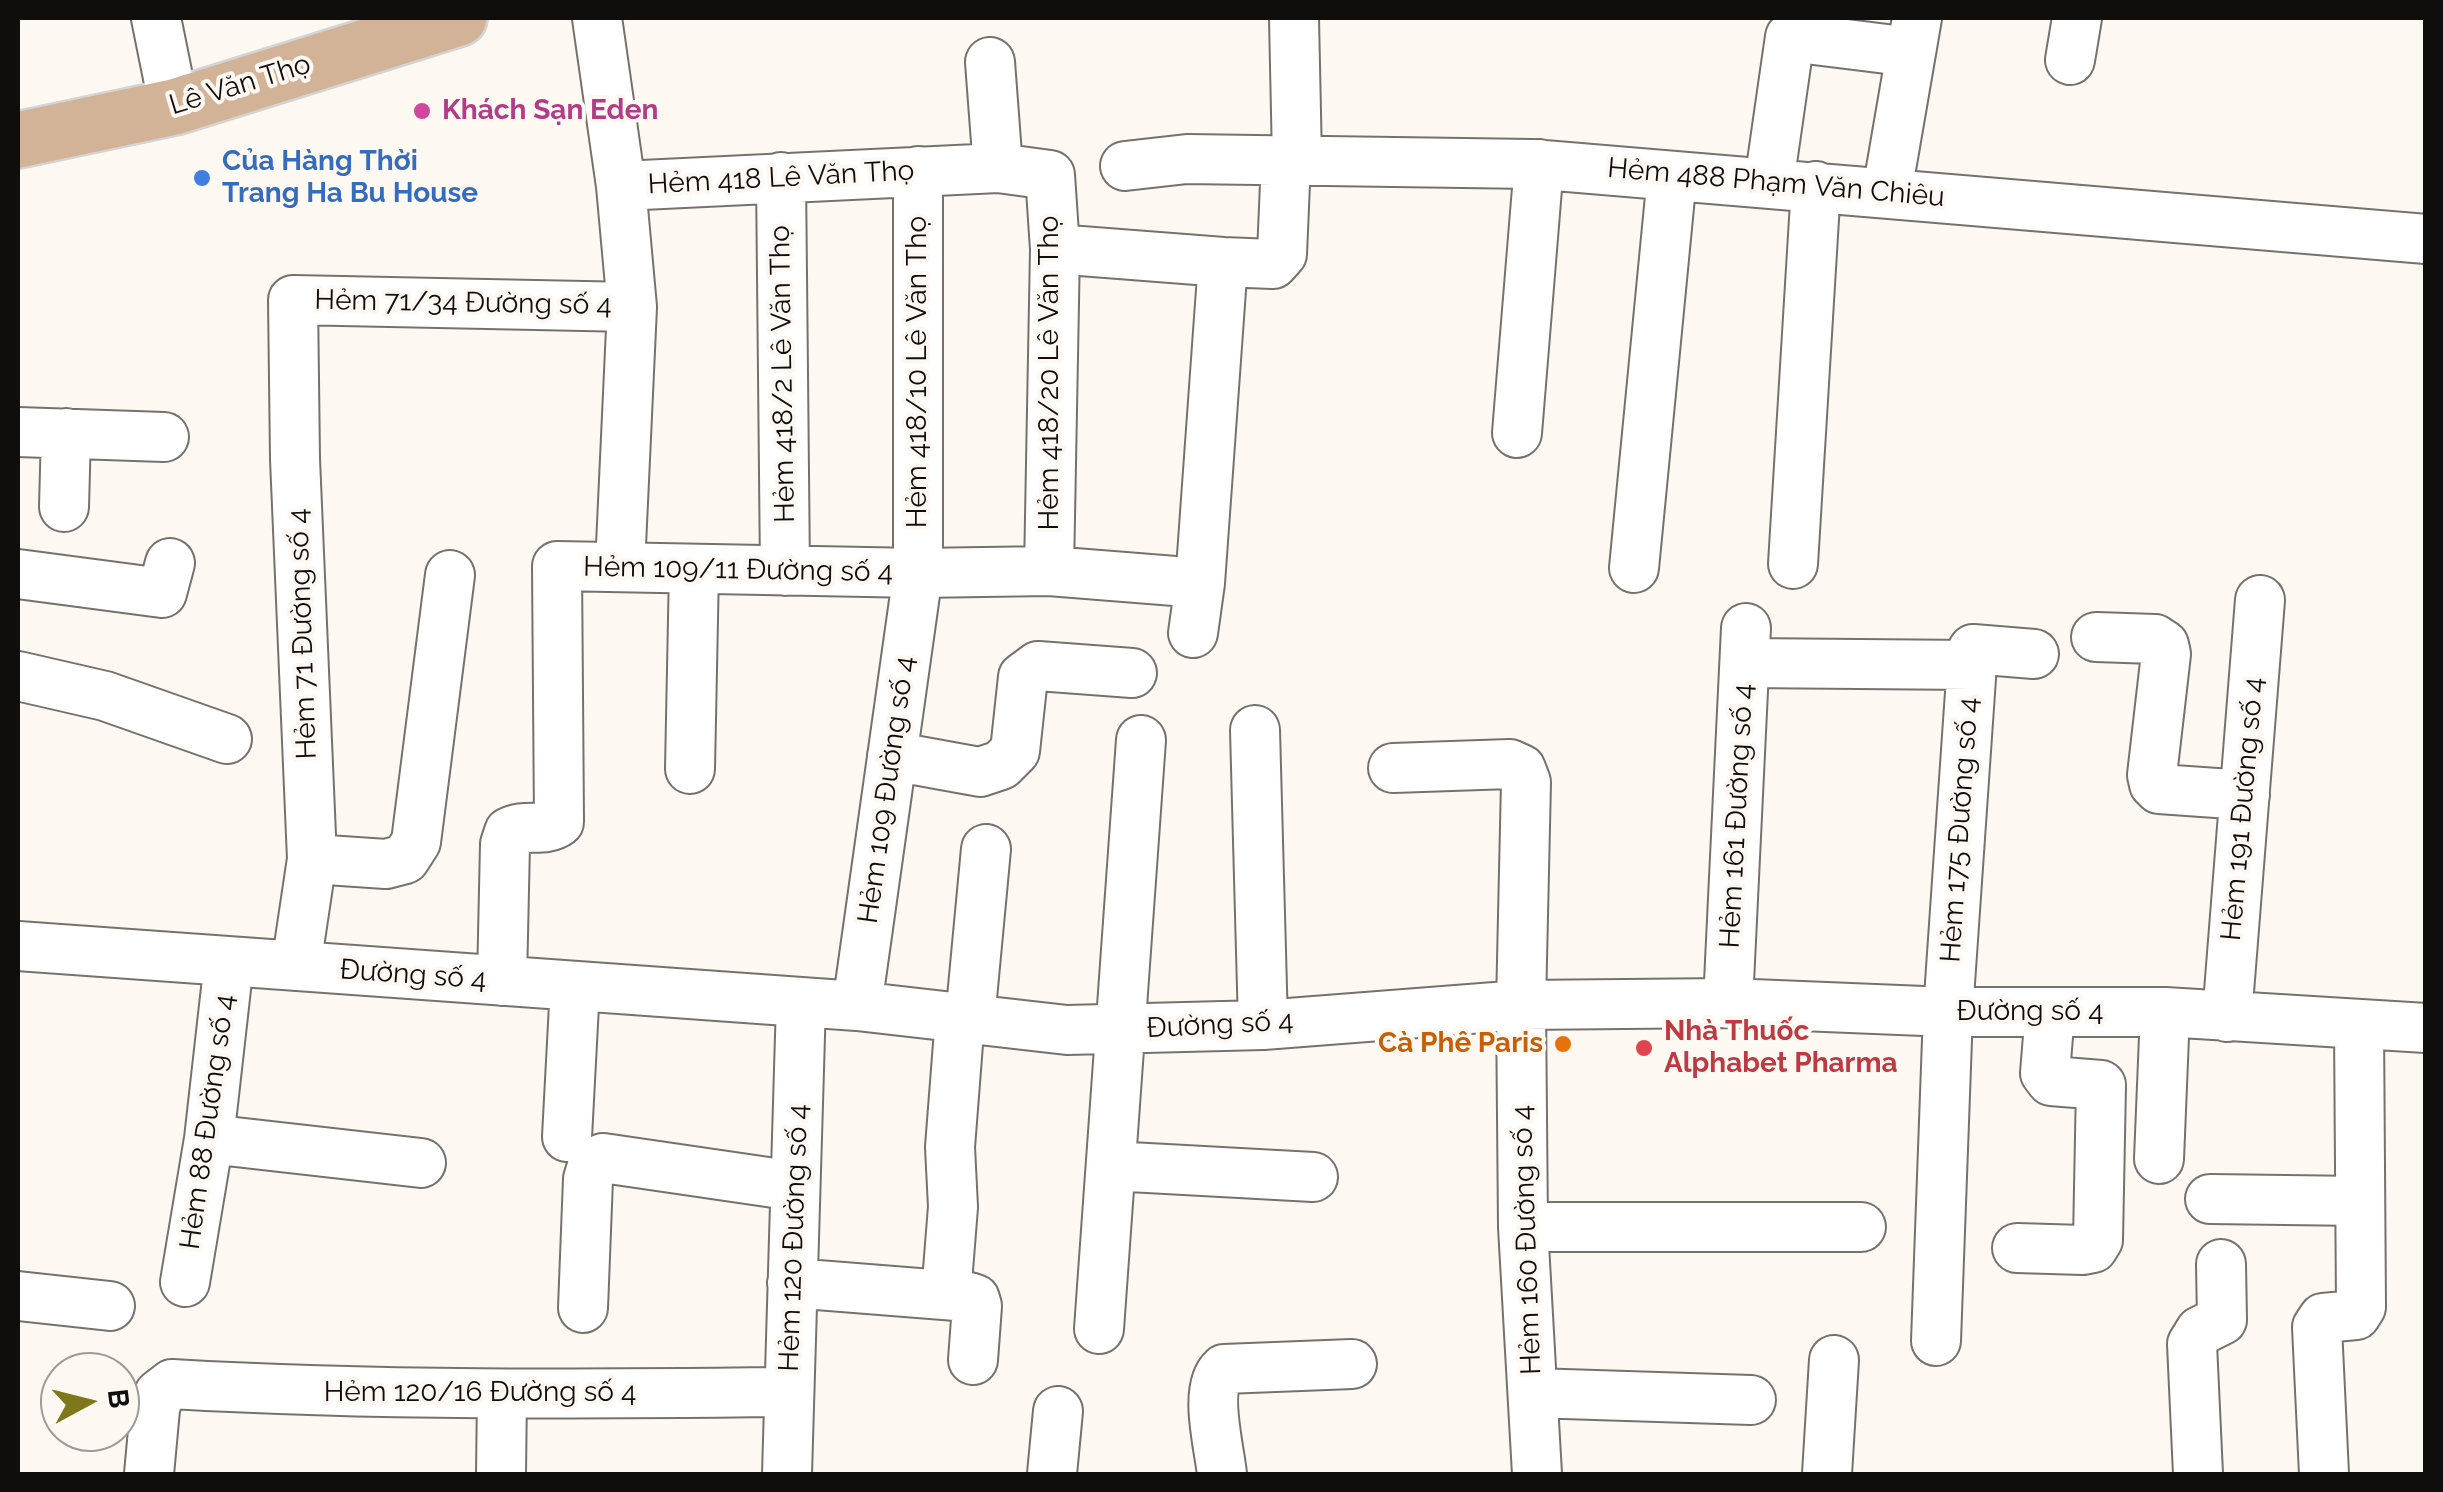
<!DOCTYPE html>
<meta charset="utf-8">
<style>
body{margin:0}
#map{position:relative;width:2443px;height:1492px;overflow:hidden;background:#fef8f3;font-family:Raleway,sans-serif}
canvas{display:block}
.frame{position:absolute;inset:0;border:20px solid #0f0e0c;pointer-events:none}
.north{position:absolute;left:40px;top:1352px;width:100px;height:100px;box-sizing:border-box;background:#fef8f3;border:2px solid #9e9a97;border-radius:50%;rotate:83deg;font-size:28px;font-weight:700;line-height:40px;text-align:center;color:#0f0e0c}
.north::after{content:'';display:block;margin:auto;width:35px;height:45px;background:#7e771b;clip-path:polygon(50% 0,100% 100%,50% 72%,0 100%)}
</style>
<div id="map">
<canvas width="2443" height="1492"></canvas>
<div class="frame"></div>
<div class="north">B</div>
</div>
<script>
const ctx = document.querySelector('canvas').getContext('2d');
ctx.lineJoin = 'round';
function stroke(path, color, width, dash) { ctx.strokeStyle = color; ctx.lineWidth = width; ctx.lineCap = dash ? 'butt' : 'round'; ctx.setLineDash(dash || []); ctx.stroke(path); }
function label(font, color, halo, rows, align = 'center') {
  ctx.font = font + ' Raleway,sans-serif'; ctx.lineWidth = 8; ctx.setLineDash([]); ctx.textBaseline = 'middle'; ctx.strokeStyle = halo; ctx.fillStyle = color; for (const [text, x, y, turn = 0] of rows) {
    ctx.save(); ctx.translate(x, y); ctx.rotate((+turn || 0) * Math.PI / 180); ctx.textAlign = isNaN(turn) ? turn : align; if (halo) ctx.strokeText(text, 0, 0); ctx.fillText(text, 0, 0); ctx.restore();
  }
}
const minor = new Path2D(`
 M156 18 174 107
 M597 18 621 186 998 168 1050 175 1055 249 1049 571
 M1294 18 1297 160
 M2070 60 2077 18
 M990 62 998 168
 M1125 166 1187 159 1532 164 2426 239
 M781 177 785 571
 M1769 183 1790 37 1911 52
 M1887 192 1917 18
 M1055 249 1223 262
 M18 432 164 437
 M1517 433 1539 164
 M64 507 66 433
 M1793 564 1816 186
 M620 567 632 307 621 186
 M1634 568 1672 176
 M18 574 162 593 170 563
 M1193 633 1200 583 1223 262 1273 264 1282 254 1286 160
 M2096 637 2155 639 2164 645 2166 654 2152 775 2154 784 2159 789 2245 795
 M1745 663 1972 665
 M18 676 105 696 227 739
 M1255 730 1263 1025
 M892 756 980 772 1001 765 1015 751 1023 677 1038 666 1132 673
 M1393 768 1510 764 1521 769 1526 782 1521 1005 1523 1227 1537 1474
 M690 769 694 569
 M312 859 386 864 405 859 416 842 450 575
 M18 946 857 1006 1067 1030 1263 1025 1521 1005 1728 1003 1948 1012H2165L2426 1028
 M296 966 312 859 295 459 293 300 632 307
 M502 981 505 844 509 832C525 823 544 833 559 822L557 566 918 573 1049 571 1200 583
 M1728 1003 1746 628
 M857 1006 918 573V171
 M2227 1017 2260 600
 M970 1019 986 849
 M567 1137 575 986
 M209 1139 421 1163
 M2159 1159 2165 1012
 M1111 1166 1313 1177
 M2210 1199 2360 1201
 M1523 1227H1861
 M2017 1248 2083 1250 2093 1248 2098 1240 2101 1085 2051 1081 2045 1073 2050 1012
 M185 1282 209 1139 229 962
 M792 1283 969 1297 975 1299 977 1306 973 1360
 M946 1295 953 1207 950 1147 960 1018
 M18 1296 110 1306
 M583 1308 588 1179 592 1166 603 1158 795 1186
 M1099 1329 1141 740
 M1936 1341 1948 1012 1973 649 2034 654
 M1533 1393 1751 1400
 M149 1474 155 1409 159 1394 172 1384C378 1396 583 1394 789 1392
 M501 1474 502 1394
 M787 1474 801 1002
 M1052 1474 1058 1411
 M1222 1474C1219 1446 1203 1388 1224 1369L1352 1364
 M1827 1474 1834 1360
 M2198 1474 2192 1344 2200 1331 2222 1320 2221 1264
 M2324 1474 2317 1327 2323 1318 2356 1315 2361 1307 2359 1025`);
const major = new Path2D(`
 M18 140 174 107 459 18`);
const markers = [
 [422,111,10,"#d1479c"],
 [202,178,10,"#3f7fe0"],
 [1563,1044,10,"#e8710a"],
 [1644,1048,10,"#e0444e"]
];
const streetNames = [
 ["Lê Văn Thọ",240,85,-17],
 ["Hẻm 418 Lê Văn Thọ",781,178,-3],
 ["Hẻm 488 Phạm Văn Chiêu",1776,183,5],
 ["Hẻm 71/34 Đường số 4",463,303,1],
 ["Hẻm 418/10 Lê Văn Thọ",918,372,-90],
 ["Hẻm 418/20 Lê Văn Thọ",1050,373,-90],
 ["Hẻm 418/2 Lê Văn Thọ",783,374,-91],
 ["Hẻm 109/11 Đường số 4",738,570,1],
 ["Hẻm 71 Đường số 4",303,634,-92],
 ["Hẻm 109 Đường số 4",887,790,-82],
 ["Hẻm 191 Đường số 4",2243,809,-85],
 ["Hẻm 161 Đường số 4",1737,816,-87],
 ["Hẻm 175 Đường số 4",1960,830,-86],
 ["Đường số 4",413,975,4],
 ["Đường số 4",2030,1012],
 ["Đường số 4",1220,1025,-3],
 ["Hẻm 88 Đường số 4",208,1122,-82],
 ["Hẻm 120 Đường số 4",794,1238,-88],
 ["Hẻm 160 Đường số 4",1527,1240,-92],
 ["Hẻm 120/16 Đường số 4",480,1393]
];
const hotelNames = [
 ["Khách Sạn Eden",442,111]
];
const shopNames = [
 ["Của Hàng Thời",222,162],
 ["Trang Ha Bu House",222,194]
];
const healthNames = [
 ["Nhà Thuốc",1664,1032],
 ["Alphabet Pharma",1664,1064]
];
const foodNames = [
 ["Cà Phê Paris",1543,1044]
];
stroke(minor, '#77716e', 52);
stroke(major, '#d4d4d3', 60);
stroke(minor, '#fff', 48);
stroke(major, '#d3b397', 55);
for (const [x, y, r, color] of markers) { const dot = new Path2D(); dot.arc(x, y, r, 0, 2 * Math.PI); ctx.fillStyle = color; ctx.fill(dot); stroke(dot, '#fef8f3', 4); }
label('28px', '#0f0e0c', '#fef8f3', streetNames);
label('bold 28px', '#b23c85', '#fef8f3', hotelNames, 'left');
label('bold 28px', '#366cbe', '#fef8f3', shopNames, 'left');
label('bold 28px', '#be3a42', '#fef8f3', healthNames, 'left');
label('bold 28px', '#c56008', '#fef8f3', foodNames, 'right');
</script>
